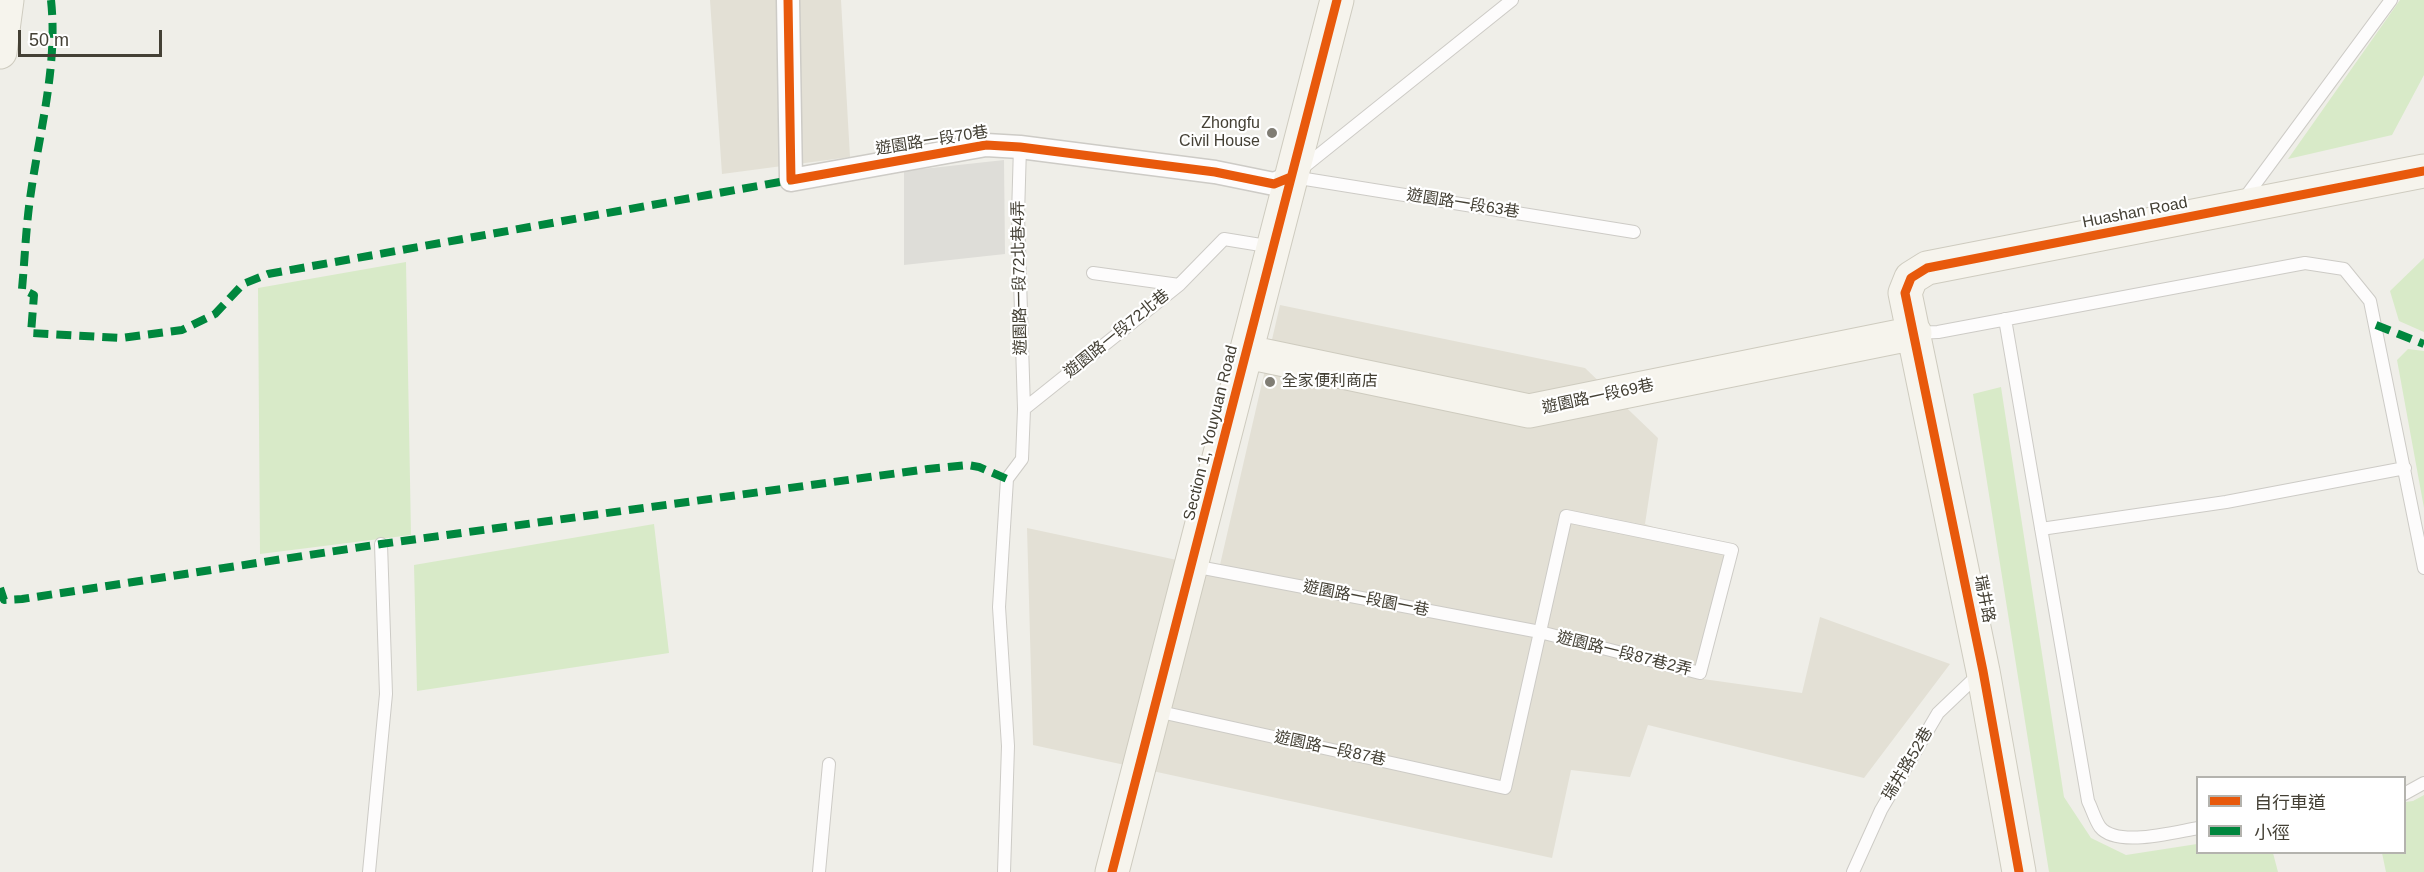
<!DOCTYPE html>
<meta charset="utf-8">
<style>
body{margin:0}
#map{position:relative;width:2424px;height:872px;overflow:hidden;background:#efeee8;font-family:Arial,"Noto Sans TC",sans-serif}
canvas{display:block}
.legend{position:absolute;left:2196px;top:776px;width:210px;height:78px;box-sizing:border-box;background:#fff;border:2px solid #b4b3ae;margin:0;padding:8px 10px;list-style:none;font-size:18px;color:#444035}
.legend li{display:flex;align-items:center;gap:12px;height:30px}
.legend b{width:30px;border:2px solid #b4b3ae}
.scale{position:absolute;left:18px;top:30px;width:144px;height:27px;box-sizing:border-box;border:3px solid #444035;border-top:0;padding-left:8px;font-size:18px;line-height:21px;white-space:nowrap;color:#444035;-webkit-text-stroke:4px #fff;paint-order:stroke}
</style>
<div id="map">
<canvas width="2424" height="872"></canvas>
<ul class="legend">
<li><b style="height:8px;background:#e8590c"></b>自行車道</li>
<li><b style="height:8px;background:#00873e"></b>小徑</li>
</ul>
<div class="scale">50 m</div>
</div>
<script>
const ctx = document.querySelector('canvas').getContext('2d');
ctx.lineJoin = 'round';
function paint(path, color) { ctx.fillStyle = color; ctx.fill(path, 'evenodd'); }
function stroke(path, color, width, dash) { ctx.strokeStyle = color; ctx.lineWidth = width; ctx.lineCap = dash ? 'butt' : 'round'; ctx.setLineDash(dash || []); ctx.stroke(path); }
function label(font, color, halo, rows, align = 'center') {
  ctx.font = font + ' Arial,"Noto Sans TC",sans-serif'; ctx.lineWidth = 4.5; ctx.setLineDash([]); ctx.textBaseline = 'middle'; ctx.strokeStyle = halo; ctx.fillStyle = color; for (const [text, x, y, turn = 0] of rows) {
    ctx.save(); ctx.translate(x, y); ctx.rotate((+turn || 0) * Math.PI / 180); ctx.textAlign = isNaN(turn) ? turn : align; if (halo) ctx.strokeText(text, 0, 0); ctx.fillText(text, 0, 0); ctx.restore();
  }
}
const residential = new Path2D(`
 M710 0H841L850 157 722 174Z
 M1280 305 1585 368 1658 438 1645 524 1732 555 1696 678 1802 693 1820 617 1950 664 1864 778 1648 725 1630 777 1571 770 1552 858 1033 745 1027 528 1219 569Z`);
const green = new Path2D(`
 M2400 0H2424V75L2392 135 2288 159Z
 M2424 258V332L2399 321 2390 291Z
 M406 262 411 535 260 554 258 288Z
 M2408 349 2424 351V508L2397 360Z
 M2001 387 2064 797 2091 838 2126 855 2197 844 2198 852 2273 853 2278 872H2049L1973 394Z
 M654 524 669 653 417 691 414 565Z
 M2424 795V872H2386L2382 853 2404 852 2405 802 2413 801Z`);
const parking = new Path2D(`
 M1004 160 1005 254 904 265V171Z`);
const lane = new Path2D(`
 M1020 147 1018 215 1024 409
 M1300 170 1512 0
 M1293 177 1634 232
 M2244 199 2391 0
 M1093 273 1179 285
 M2005 319 2088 801C2092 809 2095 820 2100 827 2117 848 2174 832 2198 828
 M1916 333 1938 332 2305 263 2344 269 2370 301 2424 568
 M2041 529 2226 502 2405 468
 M1156 711 1505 788 1566 516 1732 550 1700 673 1540 632 1193 566
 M2404 794 2424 783
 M369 872 386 694 381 544
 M819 872 829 764
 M1004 872 1008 746 999 607 1007 479 1022 459 1024 409 1179 285 1224 239 1273 247
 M1853 872 1881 810 1938 713 1980 673`);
const street = new Path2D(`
 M788 0 791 180 986 145 1020 147 1215 172 1274 184 1291 177`);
const secondary = new Path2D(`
 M0 52 7 0
 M1247 352 1529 411 1915 333
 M1112 872 1337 0
 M2019 872 1983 671 1905 293 1911 278 1927 268 2424 171`);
const quiet = new Path2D(`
 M51 0C58 65 40 129 31 192 26 224 25 257 22 289L34 295 31 333 121 338 182 330 215 314 243 284 268 274 791 180
 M2376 325 2424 344
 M0 588 4 600 22 599 381 544 928 469 968 465 979 467 1007 479`);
const cycleway = new Path2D(`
 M788 0 791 180 986 145 1020 147 1215 172 1274 184 1291 177
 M1112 872 1337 0
 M2019 872 1983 671 1905 293 1911 278 1927 268 2424 171`);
const markers = [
 [1272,133,6,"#807d74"],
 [1270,382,6,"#807d74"]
];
const poiNames = [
 ["Zhongfu",1260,124],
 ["Civil House",1260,142],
 ["全家便利商店",1282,382,"left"]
];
const streetNames = [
 ["遊園路一段70巷",932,141,-9],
 ["遊園路一段63巷",1463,204,9],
 ["Huashan Road",2135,213,-11],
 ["遊園路一段72北巷4弄",1020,278,-91],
 ["遊園路一段72北巷",1117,334,-39],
 ["遊園路一段69巷",1598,397,-12],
 ["Section 1, Youyuan Road",1211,433,-76],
 ["遊園路一段園一巷",1366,599,11],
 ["瑞井路",1984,599,79],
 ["遊園路一段87巷2弄",1624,654,14],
 ["遊園路一段87巷",1330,749,12],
 ["瑞井路52巷",1908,764,-59]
];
paint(residential, '#e3e0d5');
paint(green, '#d8eac8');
paint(parking, '#deddd8');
stroke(lane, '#cdcbc6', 14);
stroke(street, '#cdcbc6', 25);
stroke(secondary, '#cecbbf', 35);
stroke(lane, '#fdfcfc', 12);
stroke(street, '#fdfcfc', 22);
stroke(secondary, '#f6f4ed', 33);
stroke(quiet, '#00873e', 8, [15, 8]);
stroke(cycleway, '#e8590c', 9);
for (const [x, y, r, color] of markers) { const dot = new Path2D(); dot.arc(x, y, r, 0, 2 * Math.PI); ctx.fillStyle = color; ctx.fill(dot); stroke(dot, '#fff', 2); }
label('16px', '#444035', '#fff', poiNames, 'right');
label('16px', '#444035', '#fff', streetNames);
</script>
